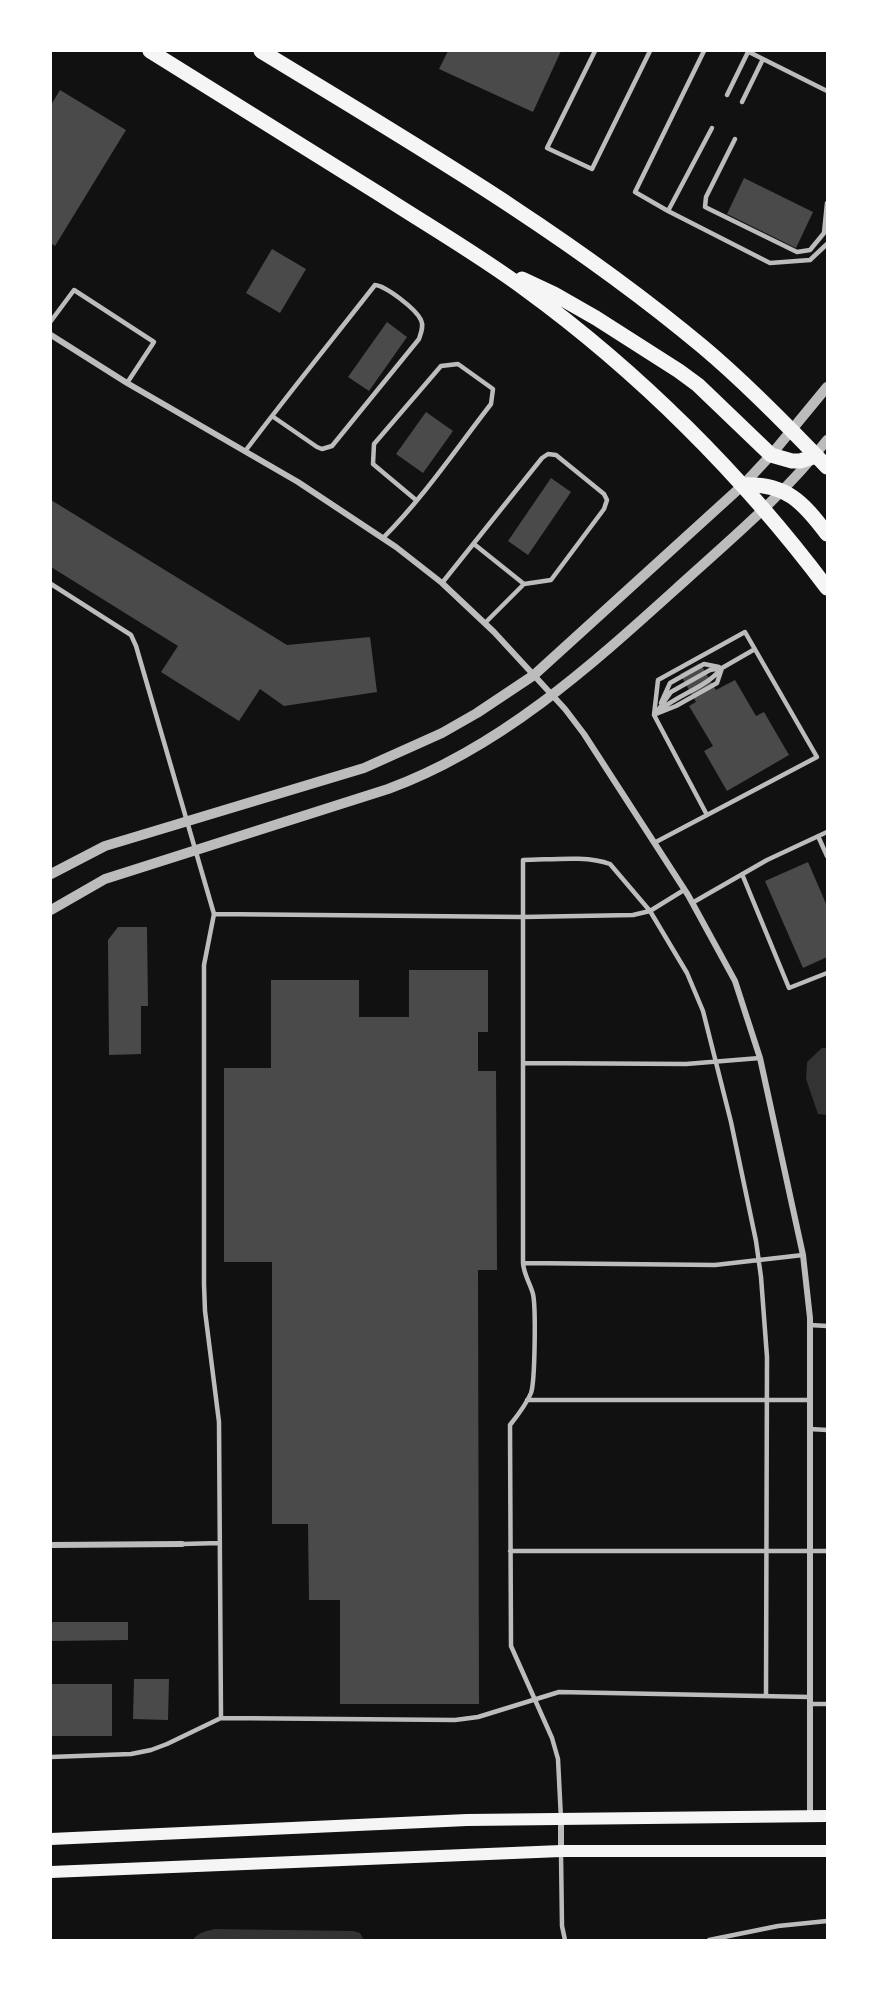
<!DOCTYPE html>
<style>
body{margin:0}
#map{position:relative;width:878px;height:1991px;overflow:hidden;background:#111;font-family:Ubuntu,sans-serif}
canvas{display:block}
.frame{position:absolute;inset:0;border:52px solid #fff;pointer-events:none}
</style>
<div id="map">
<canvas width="878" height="1991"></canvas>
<div class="frame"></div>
</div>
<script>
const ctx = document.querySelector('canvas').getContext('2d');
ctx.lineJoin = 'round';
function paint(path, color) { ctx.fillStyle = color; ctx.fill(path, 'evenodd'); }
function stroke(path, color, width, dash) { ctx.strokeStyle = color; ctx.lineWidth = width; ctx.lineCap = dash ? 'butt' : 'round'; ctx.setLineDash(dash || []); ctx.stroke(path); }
const water = new Path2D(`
 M822 1048H827V1115L818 1114 806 1079 807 1062Z
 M215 1929 353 1931 360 1933 364 1940H193C198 1932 207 1931 215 1929Z`);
const building = new Path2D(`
 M448 51H561L533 112 439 69Z
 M60 90 126 130 55 246 51 243V105Z
 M744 178 813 212 796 248 727 214Z
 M272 249 306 269 280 313 246 293Z
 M387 322 407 337 369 391 348 377Z
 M426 412 453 431 423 473 396 454Z
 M551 478 571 492 528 555 508 541Z
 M51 500 287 645 370 637 377 692 284 706 260 689 239 721 161 672 178 646 51 567Z
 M700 663 716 690 735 680 756 716 764 712 789 755 727 791 704 751 713 746 689 706 696 702 680 674Z
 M808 862 827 906V957L803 968 765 881Z
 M118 927H147L148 1006H141V1054L109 1055 108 940Z
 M409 970H488V1032H478V1071H496L497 1270H478L479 1704H340V1600H309L308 1524H272V1262H224V1068H271V980H359V1017H409Z
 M51 1622H128V1640L51 1641Z
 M134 1679H169L168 1720 133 1719Z
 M51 1684H112V1736H51Z`);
const service = new Path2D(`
 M595 51 547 148 592 169 650 51
 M704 51 635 192 668 211 712 128
 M747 51 827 91
 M727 95 748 52
 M742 102 763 59
 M735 139 706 197 705 207 797 252 810 250 824 233 827 203
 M668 211 770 263 810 260 827 244
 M51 321 74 290 154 342 127 383
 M246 450C288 394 332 340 375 285 386 286 416 309 421 320 424 326 421 333 419 339L332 446 322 449 317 447 272 416
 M383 538C423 498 456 449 491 404L493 389 458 364 441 366 374 444 373 464 416 500
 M474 544 524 584
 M442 583 542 458 548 454 556 455 604 494 607 500 604 509 551 580 524 584 485 623
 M51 584 131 635 136 646 214 914 204 965V1284L205 1311 219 1422 221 1718
 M661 703 670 683 704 664 719 667
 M660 710C678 695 706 687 720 670
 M656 713 671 692 710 670 722 668 755 649
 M656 714 676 706 717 683 722 668
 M818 836 827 856
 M654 843 817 757 745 632 658 680 654 715 707 815
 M742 874 789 988 827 973
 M692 903 767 860 827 832
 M214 914 523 917 633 915 650 911 684 890
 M523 1063 686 1064 760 1058
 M523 1263 715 1265 803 1255
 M810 1325 827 1326
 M527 1400H810
 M810 1429 827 1430
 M182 1544 220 1543
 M510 1551H827
 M810 1704H827
 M51 1757 131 1754 151 1750 167 1744 221 1718 455 1720 478 1717 559 1692 810 1697
 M561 1819 558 1759 552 1738 511 1646 510 1425C518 1415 526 1405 531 1393 535 1382 536 1308 533 1294 530 1283 524 1275 523 1263V860C549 860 586 855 610 864L650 911 687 973 703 1011 731 1122 756 1241 761 1277 767 1357 766 1695
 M561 1854 562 1926 565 1940
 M709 1940 778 1926 827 1921`);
const minor = new Path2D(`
 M51 335 127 383 298 482 396 547 442 583 494 632 565 709 584 734 688 895 735 981 760 1058 803 1255 810 1318V1816
 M51 1545 182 1544
 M561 1819V1851`);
const tertiary = new Path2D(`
 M51 874 105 846 364 768 442 733 477 713 534 675 743 485 771 455 827 387
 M51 910 105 879 388 789C505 746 597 660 688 578 737 534 786 492 827 440`);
const secondary = new Path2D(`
 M51 1839 467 1820 827 1816
 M51 1872 561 1851H827`);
const primary = new Path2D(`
 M150 51C227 99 304 147 381 195 429 226 479 255 525 289 639 372 743 476 827 588
 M261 51C412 143 567 233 703 347 747 384 788 426 827 467
 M522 279 554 294 596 318 679 371 698 385 771 455 792 461H800L816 456
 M743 485C786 483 803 502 827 534`);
paint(water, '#333');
paint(building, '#4a4a4a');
stroke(service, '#bcbcbc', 4.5);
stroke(minor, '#bcbcbc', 6);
stroke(tertiary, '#bcbcbc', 10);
stroke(secondary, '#f5f5f5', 12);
stroke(primary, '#f5f5f5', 15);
</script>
